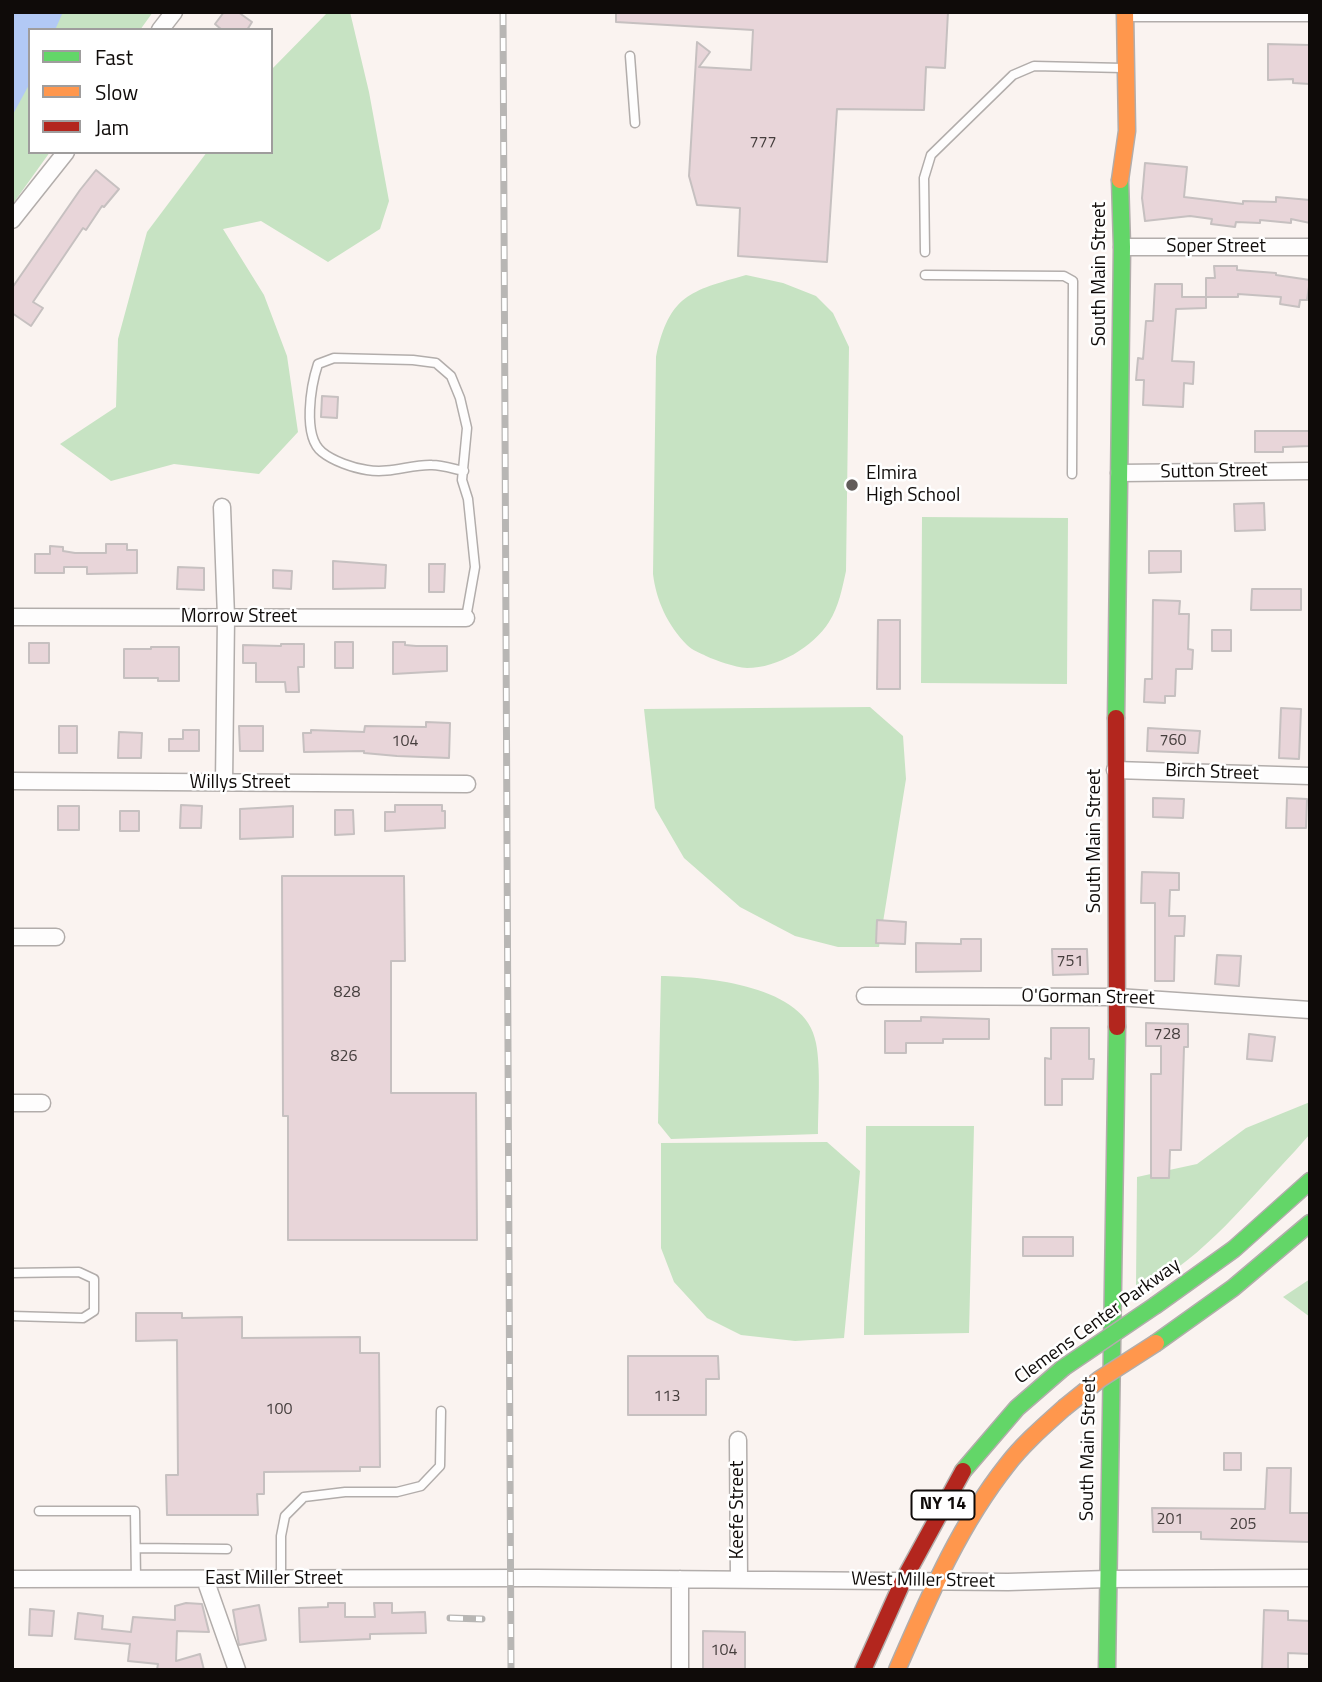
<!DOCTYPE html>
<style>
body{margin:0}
#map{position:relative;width:1322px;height:1682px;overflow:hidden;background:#faf3f0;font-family:"Titillium Web",sans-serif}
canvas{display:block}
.frame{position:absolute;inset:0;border:14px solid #0f0b09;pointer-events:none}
.legend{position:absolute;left:28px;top:28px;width:245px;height:126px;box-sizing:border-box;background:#fff;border:2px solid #9f9d9d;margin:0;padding:9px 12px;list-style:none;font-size:21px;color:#0f0b09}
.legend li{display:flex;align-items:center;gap:14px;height:35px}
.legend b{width:35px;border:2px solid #9f9d9d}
</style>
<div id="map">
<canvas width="1322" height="1682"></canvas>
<div class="frame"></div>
<ul class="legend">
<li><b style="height:9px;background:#63d668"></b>Fast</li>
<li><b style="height:9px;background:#ff974d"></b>Slow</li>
<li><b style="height:9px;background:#b3261e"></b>Jam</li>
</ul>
</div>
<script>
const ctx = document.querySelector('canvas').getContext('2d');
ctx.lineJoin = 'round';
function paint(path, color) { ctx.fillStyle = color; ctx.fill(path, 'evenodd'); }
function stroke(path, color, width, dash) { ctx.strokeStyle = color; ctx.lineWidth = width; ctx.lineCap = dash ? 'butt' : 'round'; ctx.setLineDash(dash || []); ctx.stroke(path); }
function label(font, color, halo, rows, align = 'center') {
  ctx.font = font + ' "Titillium Web",sans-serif'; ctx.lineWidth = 5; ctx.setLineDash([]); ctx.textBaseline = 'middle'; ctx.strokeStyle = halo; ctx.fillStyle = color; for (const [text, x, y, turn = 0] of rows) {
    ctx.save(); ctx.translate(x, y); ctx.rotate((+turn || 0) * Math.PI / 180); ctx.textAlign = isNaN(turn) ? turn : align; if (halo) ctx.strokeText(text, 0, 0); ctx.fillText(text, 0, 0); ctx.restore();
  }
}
const green = new Path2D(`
 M12 12H153L140 30H30V152H50L12 205Z
 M328 12H350L369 92 389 201 380 229 328 262 261 221 223 229 264 295 287 356 298 432 259 474 174 464 111 481 60 444 116 407 118 339 147 232 207 152H271V70Z
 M746 275 783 283 816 296 833 313 849 347 846 571C842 589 839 606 829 622 813 647 778 668 747 668 734 667 717 661 706 656 700 653 692 650 687 645 668 626 656 600 653 574L656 357C669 295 690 291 746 275Z
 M922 517 1068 518 1067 684 921 683Z
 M870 707 903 736 906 779 879 947H838L795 936 740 907 684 858 655 808 644 709Z
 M661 976C706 977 807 985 816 1043 821 1069 818 1106 818 1134L671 1139 658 1123Z
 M1310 1102V1134L1295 1151C1250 1198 1204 1258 1145 1288L1136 1285 1137 1177 1197 1164 1246 1128Z
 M866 1126H974L969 1333 864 1335Z
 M827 1142 860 1171 844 1338 795 1341 741 1335 707 1318 674 1282 661 1248V1143Z
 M1310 1279V1317L1283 1297Z`);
const water = new Path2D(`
 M12 12H63L55 30H30V83L12 116Z`);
const building = new Path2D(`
 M224 12H238L252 22 247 30H222L215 24Z
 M616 12H948L945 68 926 67 924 110 837 109 827 262 738 256 740 208 697 205 689 176 697 42 710 52 699 67 751 70 753 30 616 22Z
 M1268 44 1310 45V84L1293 83V79L1268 80Z
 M1145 163 1187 167 1184 197 1243 204V201L1276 202V197L1310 200V223L1291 219V223L1260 220V223L1236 222 1235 227 1211 224 1212 219 1190 216 1145 221 1142 198Z
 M96 170 119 189 104 207 102 206 86 230 83 228 33 302 43 308 31 326 12 313V288L80 190Z
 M1214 266H1237V270L1276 273V275L1310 280 1307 300H1300L1299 307 1280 304 1281 297 1238 294V297H1206V278H1215Z
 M1155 284H1182V297H1206V308L1176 309 1172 361 1194 362 1193 384 1184 383 1183 407 1143 405 1144 380H1136L1138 358 1143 359 1146 321H1153Z
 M322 396 338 397 337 418 321 417Z
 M1255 431H1310V446L1283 447V452H1255Z
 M1264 503 1265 530 1235 531 1234 504Z
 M106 544H127V550H137V573L87 574V567H64V573H35V554H50V546L63 547V551L75 553H106Z
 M1149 551H1181V572L1149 573Z
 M333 561 386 565 385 588 333 589Z
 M429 564H445L444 592H429Z
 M178 567 204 568V590L177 589Z
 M273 570 292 571 291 589 273 588Z
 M1252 589H1301V610H1251Z
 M1153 600 1180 601 1179 614H1189L1188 649 1193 650 1192 669H1176L1175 696H1165V703L1144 702 1145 679H1152Z
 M878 620H900V689H877Z
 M1212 630H1231V651H1212Z
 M335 642H353V668H335Z
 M393 642H405V645L416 646H447V671L393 674Z
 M29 643H49V663H29Z
 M281 644H304V667H298L299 692H286L285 682H256V663H243V645L281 646Z
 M151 647H179V681H158V678H124V649H151Z
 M1281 708 1301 709 1299 759 1279 758Z
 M426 722 450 723 449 758 397 756 364 753V751L304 752 303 733H311V730L364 732 365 726 426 727Z
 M59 726H77V753H59Z
 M239 726H263V751H240Z
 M1148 728 1200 731 1198 753 1147 751Z
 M183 730H199V751H169V739H183Z
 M119 732 142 733 141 758H118Z
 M1153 798 1184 799 1183 818 1153 817Z
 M1287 798 1307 799 1306 828H1286Z
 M181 805 202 806 201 828H180Z
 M395 805H442V811H445V828L385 831V812H395Z
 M58 806H79V830H58Z
 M293 806V837L240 839V809Z
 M335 810H353L354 834 335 835Z
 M120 811H139V831H120Z
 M1142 872 1179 873V890H1170L1169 916H1185L1184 936H1175L1174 981H1155V903H1141Z
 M282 876H404L405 961H391V1093H476L477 1240H288V1116H283Z
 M877 920 906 922 905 944 876 943Z
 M961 939H981V971L916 972V943L961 944Z
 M1052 949H1087L1088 974 1053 975Z
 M1217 955 1241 956 1239 986 1215 984Z
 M921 1017 989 1019V1039H943V1043H906V1053H885V1021H921Z
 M1146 1023 1188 1024V1047H1184L1181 1150H1170L1169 1178H1151V1074H1161V1046H1146Z
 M1051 1028H1089V1059H1094L1093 1079H1062V1105H1045V1058L1051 1059Z
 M1249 1034 1275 1037 1272 1061 1247 1059Z
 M1023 1237H1073V1256H1023Z
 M136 1313H182V1318L242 1317V1338L360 1337V1353H379L380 1467H360V1471L264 1472V1494H257L258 1515H167L166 1475H178L177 1340 136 1341Z
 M628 1356H718L719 1379H706V1415H628Z
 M1224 1453H1241V1470H1224Z
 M1267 1468H1291L1290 1513H1310V1542L1201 1539V1532H1153L1152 1508 1265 1509Z
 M186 1603 202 1604 209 1632 177 1631 176 1661 200 1654 204 1670H157L158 1664 128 1661 130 1644 75 1639 78 1613 103 1616 102 1629 131 1632 133 1617 175 1620V1606Z
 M328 1603H345V1617H375L374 1603H392V1613L425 1612 426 1633 370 1634V1639L300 1642 299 1608 328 1607Z
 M259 1605 266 1640 239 1645 233 1610Z
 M30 1609 54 1611 52 1636 29 1635Z
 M1264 1610 1288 1611V1620L1310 1621V1654L1288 1653V1670H1262Z
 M703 1631 745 1632V1670H703Z`);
const lane = new Path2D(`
 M630 56 635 123
 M925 252 924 178 931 155 1013 75 1034 66 1123 68
 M925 275 1064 276 1073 281 1072 474
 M464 471C454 469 442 465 432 465 411 464 391 474 367 470 353 468 333 461 322 452 302 436 311 385 318 364L334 358 413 360 436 363 451 376 460 398 467 428 462 480 468 499 475 567 466 618
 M12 1273 79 1272 94 1279V1311L83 1318 12 1316
 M39 1511H135L136 1579
 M136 1548 227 1549
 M281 1579V1536L285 1516 304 1497 345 1492H397L421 1486 440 1466 441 1411`);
const street = new Path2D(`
 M1125 13H1310
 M160 30 174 12
 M12 220 66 152
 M1122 247H1310
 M1119 473 1310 471
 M222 507 226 617 224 783
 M12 617 466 618
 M1115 770 1310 776
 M12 781 467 784
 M12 937H56
 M865 996 1117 997 1310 1010
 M12 1103H42
 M738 1440 739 1579
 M12 1579 536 1578 1008 1582 1108 1579 1310 1578
 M205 1579 237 1670
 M680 1579V1670`);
const fast = new Path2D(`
 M1116 718 1122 247 1120 180
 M1156 1305 1234 1249 1310 1181
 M1156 1343 1233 1288 1310 1223
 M963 1471 1017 1408 1063 1368
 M1107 1670 1117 1027`);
const slow = new Path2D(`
 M1120 180 1127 131 1125 12
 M897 1670C928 1599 958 1527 1007 1465 1023 1444 1044 1426 1064 1408`);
const jam = new Path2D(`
 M1116 718 1117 1027
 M863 1670 903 1581 963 1471`);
const rail = new Path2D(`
 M503 12 511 1670
 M450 1618 482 1619`);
const fastBridge = new Path2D(`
 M1063 1368 1156 1305`);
const slowBridge = new Path2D(`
 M1064 1408 1100 1379 1156 1343`);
const markers = [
 [852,485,7,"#615c5a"]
];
const numberNames = [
 ["777",763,143],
 ["760",1173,741],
 ["104",405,742],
 ["751",1070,962],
 ["828",347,993],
 ["728",1167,1035],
 ["826",344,1057],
 ["113",667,1397],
 ["100",279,1410],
 ["201",1170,1520],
 ["205",1243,1525],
 ["104",724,1651]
];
const shields = [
 [943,1505,63]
];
const shieldNames = [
 ["NY 14",943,1505]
];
const streetNames = [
 ["Soper Street",1216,247],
 ["South Main Street",1100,274,-90],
 ["Sutton Street",1214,472,-1],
 ["Morrow Street",239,617],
 ["Birch Street",1212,773,2],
 ["Willys Street",240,783],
 ["South Main Street",1095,841,-90],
 ["O'Gorman Street",1088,998,1],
 ["Clemens Center Parkway",1098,1322,-36],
 ["South Main Street",1089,1449,-89],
 ["Keefe Street",738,1510,-90],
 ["East Miller Street",274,1579],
 ["West Miller Street",923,1581,1]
];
const poiNames = [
 ["Elmira",866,474],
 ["High School",866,496]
];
paint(green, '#c7e3c3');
paint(water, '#b2c9f5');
paint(building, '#e8d5d9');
stroke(building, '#c6c0c0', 2);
stroke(lane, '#b2adab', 11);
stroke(street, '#b2adab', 19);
stroke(fast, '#b2adab', 19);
stroke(slow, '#b2adab', 19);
stroke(jam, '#b2adab', 19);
stroke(lane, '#fefdfd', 8);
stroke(street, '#fefdfd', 16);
stroke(fast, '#63d668', 16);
stroke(slow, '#ff974d', 16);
stroke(jam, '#b3261e', 16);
stroke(rail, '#b8b6b4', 7);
stroke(rail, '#fff', 4.5, [13]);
stroke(fastBridge, '#b2adab', 19, []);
stroke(slowBridge, '#b2adab', 19, []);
stroke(fastBridge, '#63d668', 16);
stroke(slowBridge, '#ff974d', 16);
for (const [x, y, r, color] of markers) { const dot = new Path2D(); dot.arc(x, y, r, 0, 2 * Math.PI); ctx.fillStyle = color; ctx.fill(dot); stroke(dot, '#fff', 2.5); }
label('16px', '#453e3d', null, numberNames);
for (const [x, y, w] of shields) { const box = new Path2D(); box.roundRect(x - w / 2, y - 14.5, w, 29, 5); ctx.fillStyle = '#fff'; ctx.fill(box); stroke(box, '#0f0b09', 2); }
label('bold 18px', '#0f0b09', null, shieldNames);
label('19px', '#0f0b09', '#fff', streetNames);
label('19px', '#0f0b09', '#fff', poiNames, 'left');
</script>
